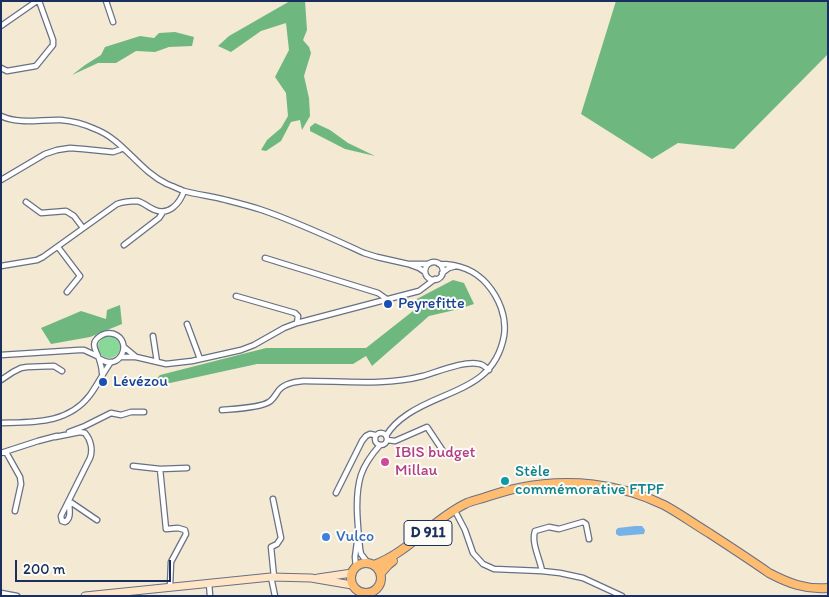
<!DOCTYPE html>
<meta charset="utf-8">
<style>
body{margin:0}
#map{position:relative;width:829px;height:597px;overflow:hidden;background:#f4e9d2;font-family:Itim,sans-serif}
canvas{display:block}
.frame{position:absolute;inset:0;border:2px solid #1b2f5e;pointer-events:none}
.scale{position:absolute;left:15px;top:560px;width:156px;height:22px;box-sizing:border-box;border:2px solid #1b2f5e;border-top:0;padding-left:6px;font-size:15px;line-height:18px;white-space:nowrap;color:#1b2f5e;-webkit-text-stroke:4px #fdfcf7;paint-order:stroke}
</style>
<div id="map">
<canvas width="829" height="597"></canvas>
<div class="frame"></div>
<div class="scale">200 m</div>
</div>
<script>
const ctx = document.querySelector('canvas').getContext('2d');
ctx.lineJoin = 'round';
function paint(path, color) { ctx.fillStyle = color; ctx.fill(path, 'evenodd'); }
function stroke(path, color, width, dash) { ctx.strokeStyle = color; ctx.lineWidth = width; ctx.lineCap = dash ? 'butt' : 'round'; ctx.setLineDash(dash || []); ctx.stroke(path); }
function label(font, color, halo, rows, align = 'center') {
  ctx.font = font + ' Itim,sans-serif'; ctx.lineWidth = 4; ctx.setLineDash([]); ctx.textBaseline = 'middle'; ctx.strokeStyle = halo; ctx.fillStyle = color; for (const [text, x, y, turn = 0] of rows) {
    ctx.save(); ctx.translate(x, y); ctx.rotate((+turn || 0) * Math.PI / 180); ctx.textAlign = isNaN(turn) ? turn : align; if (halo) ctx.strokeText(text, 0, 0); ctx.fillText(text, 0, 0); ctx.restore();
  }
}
const green = new Path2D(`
 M98 347a11 11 0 1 1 22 0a11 11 0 1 1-22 0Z`);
const forest = new Path2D(`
 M290 1H305L307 30 303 40 309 47 311 53 304 76 309 98 310 116 302 130 300 120 291 122 281 141 266 151 261 150 267 140 281 128 288 116 286 93 275 77 289 50 286 23 261 31 231 52 218 46 229 36Z
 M616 1H828V54L734 149 678 143 652 159 581 114Z
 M175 32 194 37 192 46 169 47 155 52 136 51 116 63H98L72 75 85 65 101 55 105 47 140 36 154 38 159 33Z
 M315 123 330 130 348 143 375 156 345 149 310 131V127Z
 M453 280 464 283 474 304 459 309 429 316 372 366 366 356 353 364H257L170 383 154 381 160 375 266 348H366L413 311 411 302Z
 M120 305 122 324 90 337 51 344 41 328 81 311 106 319 107 310Z`);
const water = new Path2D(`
 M635 526H642L645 530 644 534 619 536 616 534V530L618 528Z`);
const minor = new Path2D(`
 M106 1 113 22
 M1 26 37 1
 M1 68 7 71 36 66 53 45V40L39 1
 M1 116C21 125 41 119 61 120 73 121 84 124 95 129 124 140 138 170 167 184 172 186 179 189 184 191 198 195 212 196 226 200 238 203 250 206 262 210 297 222 331 238 364 253L377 257 408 264
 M1 180 45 154 57 150 70 148 83 149 113 152 119 150 123 148
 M26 202 41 213 66 211 74 216 83 228
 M124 245 159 218 163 212
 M58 247 80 276 67 292
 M265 258 378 293 388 300
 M425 271a9 9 0 1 1 18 0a9 9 0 1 1-18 0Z
 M1 266 37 260 43 257 117 204C123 202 130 201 137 201 143 202 149 208 155 210 169 216 180 203 184 191
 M425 272 419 268 408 264H428
 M442 273 449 268 456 266
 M236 296 295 313 298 316 297 323
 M187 324 200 359
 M153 336 157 362
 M124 347 136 357
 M1 355 79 350H84L97 356
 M120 357H136L166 364 192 361 241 350 254 345 284 328 297 323 419 291 435 279
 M100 359C121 372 133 341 114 334 110 333 106 333 102 335 87 343 98 352 100 362 101 365 102 369 102 373
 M1 380 13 372 21 368 27 367 54 366 62 371
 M222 410C233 409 260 408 269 402 273 400 276 394 279 390 285 383 295 382 304 381 343 381 385 386 423 376 437 372 466 360 479 364 483 364 486 368 489 370
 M1 423C34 422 68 424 90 395 98 384 103 373 111 362
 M69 432 85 426 111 413 121 415 131 412H144
 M375 439a6 6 0 1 1 12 0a6 6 0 1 1-12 0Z
 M386 436C391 427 399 420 408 414 445 389 494 390 504 336 507 317 499 298 487 284 474 269 458 264 439 264
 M55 437 80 432 85 433C91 440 93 450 90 458L61 516 62 521 65 522C72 518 69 509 69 501
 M387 440 395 441 427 427 443 451
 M6 452 20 477 21 484 15 511
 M1 453 38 441 57 436
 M133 466 160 469
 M336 493 362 441 366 436 370 434 375 435
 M273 499 281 538 277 544 271 547 274 577
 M69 501 97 520
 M454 509 465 530 473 553 483 564 494 569 542 571 560 573 583 578 622 596
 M368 563 361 554 360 549C358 527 354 497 361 475 365 463 372 454 380 445
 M356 567 355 557 357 542
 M542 571C540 559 531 543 535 531L549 527 559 529 583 522 586 524 589 539
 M271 577 275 596
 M209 583 210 596
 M170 586 171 562 186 534 185 530 178 528 166 529 160 469 187 468
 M1 593 17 596`);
const secondary = new Path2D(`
 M318 578 352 573
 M85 596 271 577 311 578 352 585`);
const primary = new Path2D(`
 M351 578a15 15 0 1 1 30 0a15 15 0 1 1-30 0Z
 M374 565C409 552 432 520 465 504 470 501 477 500 483 498 495 494 507 490 519 488 568 478 619 483 664 505 679 513 694 524 709 533 729 546 749 559 769 573 788 583 806 590 828 588
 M381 573 388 565 393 561`);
const markers = [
 [388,304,5,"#1a4fb4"],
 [103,382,5,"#1a4fb4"],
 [385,462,5,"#d1479c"],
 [505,481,5,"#0f9aa8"],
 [326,537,5,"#3f7fe0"]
];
const shields = [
 [428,533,48]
];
const shieldNames = [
 ["D 911",428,533]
];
const transitNames = [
 ["Peyrefitte",398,304],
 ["Lévézou",113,382]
];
const hotelNames = [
 ["IBIS budget",395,453],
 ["Millau",395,471]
];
const cultureNames = [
 ["Stèle",515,472],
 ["commémorative FTPF",515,490]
];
const shopNames = [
 ["Vulco",336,537]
];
paint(green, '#88d897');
paint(forest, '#6eb880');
paint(water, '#74b2e7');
stroke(minor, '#677087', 7);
stroke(secondary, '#677087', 9);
stroke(primary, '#677087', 10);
stroke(minor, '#fff', 4.5);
stroke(secondary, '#ffe4c6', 7);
stroke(primary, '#febc70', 8);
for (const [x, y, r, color] of markers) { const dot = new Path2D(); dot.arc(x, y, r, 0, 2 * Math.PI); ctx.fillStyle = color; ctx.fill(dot); stroke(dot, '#fdfcf7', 2); }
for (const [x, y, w] of shields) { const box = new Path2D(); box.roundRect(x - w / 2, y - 12.5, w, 25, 4); ctx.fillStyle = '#fdfcf7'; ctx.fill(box); stroke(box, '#1b2f5e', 1); }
label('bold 15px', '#1b2f5e', null, shieldNames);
label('16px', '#164399', '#fdfcf7', transitNames, 'left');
label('16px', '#b23c85', '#fdfcf7', hotelNames, 'left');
label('16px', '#0d838f', '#fdfcf7', cultureNames, 'left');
label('16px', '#366cbe', '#fdfcf7', shopNames, 'left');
</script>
